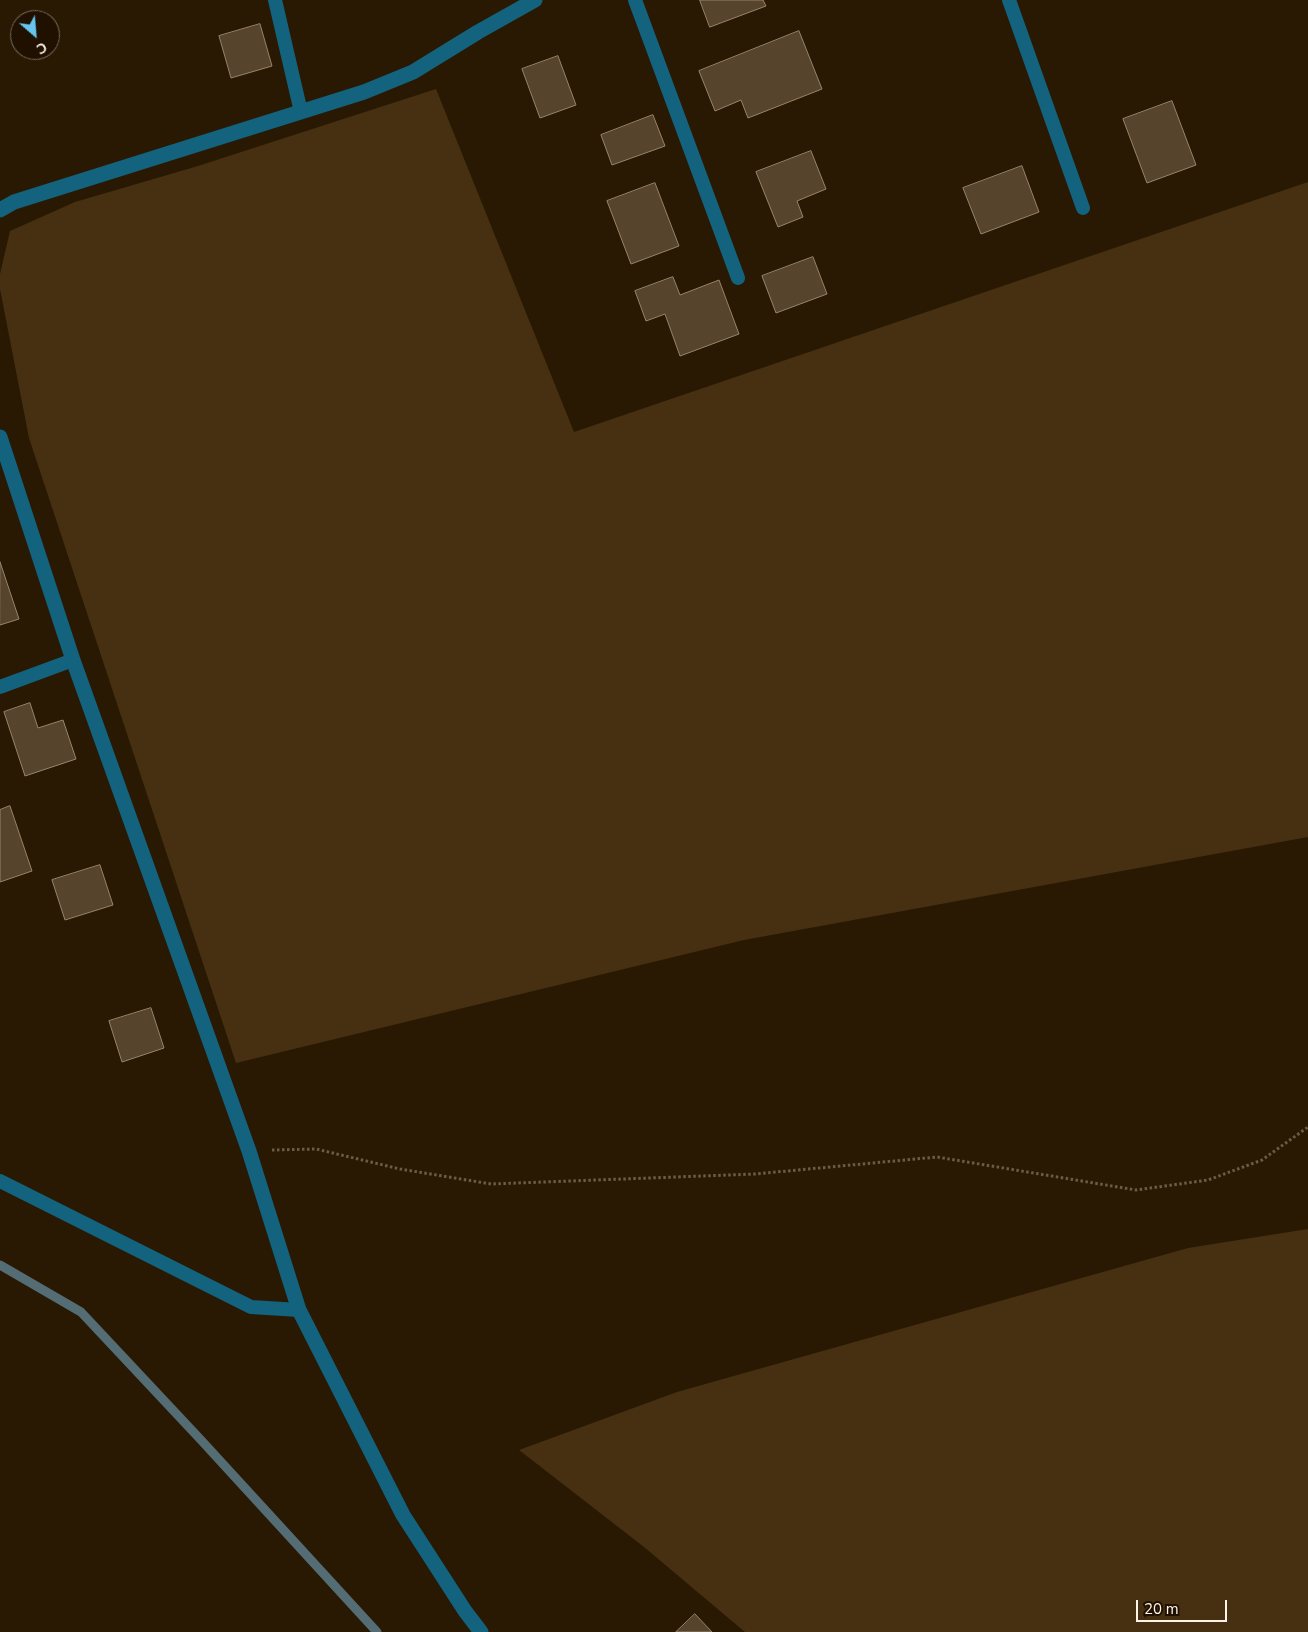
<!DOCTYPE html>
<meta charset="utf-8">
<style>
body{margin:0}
#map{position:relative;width:1308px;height:1632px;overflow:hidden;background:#291903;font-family:"Nunito Sans",sans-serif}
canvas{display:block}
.north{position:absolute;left:10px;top:10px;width:50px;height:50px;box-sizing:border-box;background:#1f1000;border:1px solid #786b5c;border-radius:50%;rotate:153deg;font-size:14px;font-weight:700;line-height:20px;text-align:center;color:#fef3e6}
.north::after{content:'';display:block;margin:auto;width:18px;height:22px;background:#65c5ee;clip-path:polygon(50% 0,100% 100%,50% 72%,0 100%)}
.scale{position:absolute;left:1136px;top:1600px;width:91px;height:22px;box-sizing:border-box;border:2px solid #fef3e6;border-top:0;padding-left:6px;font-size:15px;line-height:18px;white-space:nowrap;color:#fef3e6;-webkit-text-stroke:4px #1f1000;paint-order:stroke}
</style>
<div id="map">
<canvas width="1308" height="1632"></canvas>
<div class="north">С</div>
<div class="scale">20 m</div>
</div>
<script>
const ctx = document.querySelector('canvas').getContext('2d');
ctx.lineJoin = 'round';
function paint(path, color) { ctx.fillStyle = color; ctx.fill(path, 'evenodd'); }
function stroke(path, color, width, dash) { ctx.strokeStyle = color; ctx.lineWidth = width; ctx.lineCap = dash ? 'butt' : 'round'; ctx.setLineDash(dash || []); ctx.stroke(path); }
const green = new Path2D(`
 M436 89 574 432 1308 182V837L744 940 236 1063 29 438 0 289V274L10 231 75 202 198 166Z
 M1308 1229V1632H745L644 1547 519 1450 677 1392 1188 1248Z`);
const stream = new Path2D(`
 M0 1265 81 1312 201 1440 377 1632`);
const building = new Path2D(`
 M700 0H763L766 6 710 27Z
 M260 24 272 66 231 78 219 36Z
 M799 31 822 89 748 118 741 100 715 111 699 71Z
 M558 56 576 105 540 118 522 69Z
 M1172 101 1196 165 1147 183 1123 119Z
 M653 115 665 146 612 165 601 135Z
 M811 151 826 189 797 201 803 217 778 227 756 172Z
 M1022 166 1039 212 981 234 963 188Z
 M655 183 679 246 631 264 607 201Z
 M813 257 827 294 776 313 762 276Z
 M673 277 680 295 719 280 739 334 680 356 665 314 646 321 635 291Z
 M0 562 19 619 0 625Z
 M30 703 38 728 63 720 76 759 25 776 4 712Z
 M10 806 32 871 0 882V810Z
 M100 865 113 905 65 920 52 880Z
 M151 1008 164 1048 122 1062 109 1021Z
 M695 1614 712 1632H676Z`);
const path = new Path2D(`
 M272 1150 316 1149 400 1169 491 1184 755 1174 937 1157 1136 1190 1208 1180 1262 1160 1308 1127`);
const lane = new Path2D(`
 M275 0 301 112
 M635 0 738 278
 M1009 0 1083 208
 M0 687 73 660
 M0 1181 251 1307 299 1310`);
const street = new Path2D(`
 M0 210 14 202 364 92 413 72 478 32 535 0
 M0 437 73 660 249 1151 299 1310 403 1515 465 1611 481 1632`);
paint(green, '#463011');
stroke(stream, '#546d74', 9);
paint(building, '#56442d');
stroke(building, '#98846b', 1);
stroke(path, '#6a5c48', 3, [2.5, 2.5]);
stroke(lane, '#13637f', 14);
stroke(street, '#13637f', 15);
</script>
